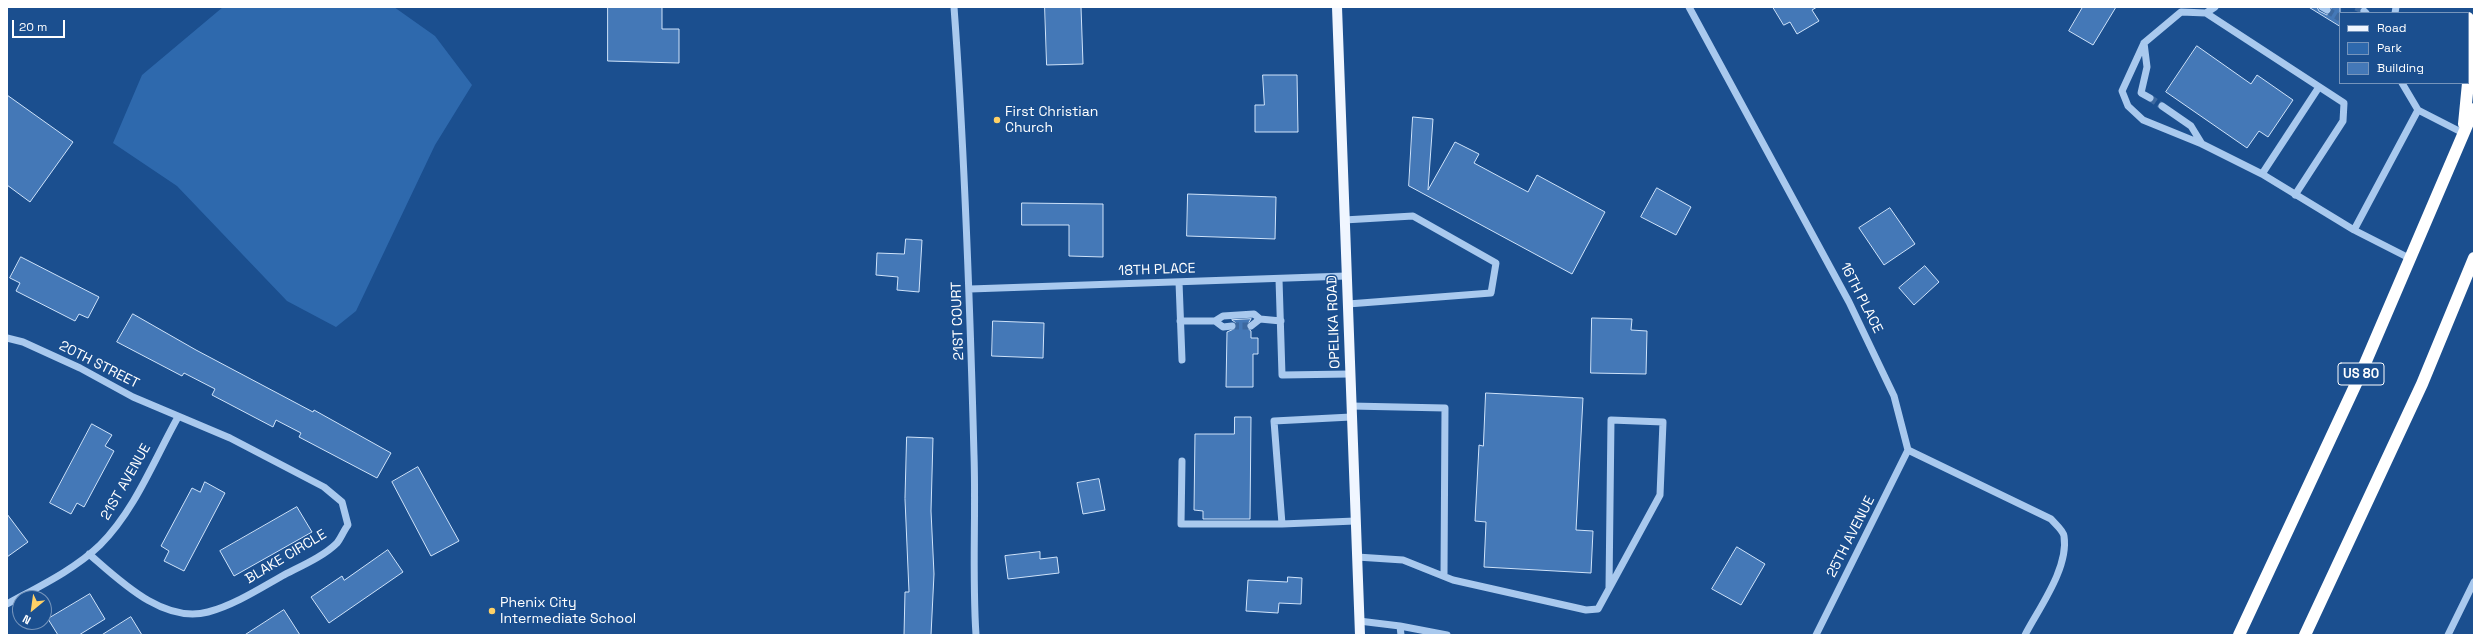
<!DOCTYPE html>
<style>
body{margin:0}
#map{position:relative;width:2481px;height:642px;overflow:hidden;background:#1b4f8f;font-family:"Space Grotesk",sans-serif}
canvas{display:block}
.frame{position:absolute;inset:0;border:8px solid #fff;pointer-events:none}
.legend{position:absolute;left:2339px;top:12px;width:130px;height:72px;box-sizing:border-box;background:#1b4f8f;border:1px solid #7695bc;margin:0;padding:5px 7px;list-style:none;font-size:12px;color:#fff}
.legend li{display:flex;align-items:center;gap:8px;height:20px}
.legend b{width:20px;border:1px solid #7695bc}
.north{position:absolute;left:12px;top:590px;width:40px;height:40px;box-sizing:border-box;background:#1b4f8f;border:1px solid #7695bc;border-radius:50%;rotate:209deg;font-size:11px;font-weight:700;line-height:16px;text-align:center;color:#fff}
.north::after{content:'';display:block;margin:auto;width:14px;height:18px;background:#ffd166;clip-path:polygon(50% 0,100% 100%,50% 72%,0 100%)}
.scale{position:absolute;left:12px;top:20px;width:53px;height:18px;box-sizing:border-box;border:2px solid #fff;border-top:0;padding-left:5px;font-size:12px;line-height:14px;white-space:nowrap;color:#fff;-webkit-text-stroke:3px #1b4f8f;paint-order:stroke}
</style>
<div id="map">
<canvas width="2481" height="642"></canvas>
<div class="frame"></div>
<ul class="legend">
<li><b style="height:5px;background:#f0f6ff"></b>Road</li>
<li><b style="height:11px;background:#2e69ad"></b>Park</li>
<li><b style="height:11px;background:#4478b7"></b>Building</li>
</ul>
<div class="north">N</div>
<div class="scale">20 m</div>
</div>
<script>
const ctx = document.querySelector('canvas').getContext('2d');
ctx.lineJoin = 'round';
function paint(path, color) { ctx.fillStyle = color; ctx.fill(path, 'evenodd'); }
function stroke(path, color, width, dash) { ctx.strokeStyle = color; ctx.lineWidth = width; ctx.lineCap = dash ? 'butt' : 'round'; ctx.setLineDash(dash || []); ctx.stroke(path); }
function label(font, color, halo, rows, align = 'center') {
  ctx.font = font + ' "Space Grotesk",sans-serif'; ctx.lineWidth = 3; ctx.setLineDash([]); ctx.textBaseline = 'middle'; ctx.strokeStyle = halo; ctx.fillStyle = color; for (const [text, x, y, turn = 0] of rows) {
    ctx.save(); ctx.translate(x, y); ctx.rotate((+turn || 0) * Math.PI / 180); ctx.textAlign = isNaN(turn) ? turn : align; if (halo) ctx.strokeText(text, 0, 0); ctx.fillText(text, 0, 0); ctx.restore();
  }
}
const green = new Path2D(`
 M223 7H394L435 36 472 85 435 145 356 311 336 327 287 301 177 186 113 143 142 75Z`);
const building = new Path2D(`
 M608 7H662V29H679V63L608 61Z
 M1045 7H1081L1083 64 1047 65Z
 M1773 7H1817L1812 10 1819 21 1797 34 1790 22 1784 25Z
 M2083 7H2116L2093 45 2069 31Z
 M2309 7H2317L2319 11 2327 15 2331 12V7H2340V26Z
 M2197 46 2251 84 2257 75 2293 100 2268 137 2259 131 2247 148 2166 92Z
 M1263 75H1297L1298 132H1255V105H1264Z
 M7 95 73 142 30 202 7 185Z
 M1413 117 1433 119 1428 190 1455 142 1479 154 1474 163 1528 192 1537 175 1605 212 1572 274 1409 186Z
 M1657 188 1691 207 1676 235 1641 217Z
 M1188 194 1276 197 1275 239 1187 236Z
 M1022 203 1103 204V257L1069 256V225H1022Z
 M1890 208 1915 244 1884 265 1859 228Z
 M906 239 922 240 919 292 897 290 898 277 876 275 877 253 904 254Z
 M21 257 99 297 88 318 79 314 75 321 16 291 20 283 10 278Z
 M1925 266 1939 282 1914 305 1899 288Z
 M133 314 196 350 313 412 314 410 391 453 377 478 299 437 301 433 276 420 273 427 212 395 215 389 184 373 182 376 117 342Z
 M1592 318 1632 319 1631 330 1647 331 1646 374 1591 373Z
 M1251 319 1246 327 1251 331V338H1258V354H1253V387H1226L1227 332 1236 328V323L1232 320Z
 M993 321 1044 323 1043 358 992 356Z
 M1486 393 1583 398 1576 530 1593 531 1591 573 1484 567 1486 522 1475 521 1479 445 1483 446Z
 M1235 417H1251L1250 519H1203V511L1194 510 1195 434H1234Z
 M92 424 112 435 105 446 114 451 84 507 77 503 71 514 50 503Z
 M907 437 933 438 931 511 934 574 931 635H904L905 592H909L905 499Z
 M418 467 459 541 431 556 392 482Z
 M1099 479 1105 510 1083 514 1077 483Z
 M205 482 225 493 184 571 164 561 169 551 161 546 192 488 200 492Z
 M297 507 312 532 234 576 220 551Z
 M7 514 28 542 7 557Z
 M1737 547 1765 564 1741 605 1712 589Z
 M388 550 403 572 329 623 311 597 342 576 344 580Z
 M1040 552V559L1057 557 1059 573 1008 579 1005 556Z
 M1288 577 1302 578 1301 604 1279 603 1278 613 1246 611 1248 580 1287 582Z
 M90 594 105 619 79 635H58L48 619Z
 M284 610 300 635H245Z
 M131 617 142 635H102Z`);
const minorTunnel = new Path2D(`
 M2356 7 2364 11
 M2327 10 2340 18
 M2150 98 2162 106
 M1232 326H1251`);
const minor = new Path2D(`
 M954 7C965 156 970 306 974 455 976 515 972 575 976 635
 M1689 7 1849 302 1894 396 1908 450 2051 519C2055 524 2063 530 2064 536 2069 568 2039 608 2025 635
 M2322 7 2327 10
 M2364 11 2366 13
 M2206 13 2215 7
 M2395 13 2396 7
 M2144 43 2147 67 2141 93 2150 98
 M2402 83 2418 110
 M2162 106 2191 126 2202 144
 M2262 174 2319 87
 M2295 195 2343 121 2344 103 2206 13 2181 12 2144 43 2122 91 2128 106 2143 120 2202 144 2262 174 2354 230 2411 259
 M1344 220 1413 216 1496 263 1491 293 1348 304
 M2354 230 2418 110 2463 133
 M1279 279 1282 375 1350 374
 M1179 282 1182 360
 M970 289 1346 276
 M1180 321H1215L1223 316 1254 314 1260 319 1281 321
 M1215 321 1223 327 1232 326
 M1251 326 1260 319
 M7 338 23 342 80 368 133 397 230 438 324 487 342 502 348 525C344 530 341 538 337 543 323 557 299 567 282 576 259 589 234 605 208 612 163 624 119 580 89 554
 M1351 406 1445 408 1444 576
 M1351 417 1274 421 1282 524 1355 521
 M1182 461 1181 524H1282
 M1357 557 1403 560 1453 580 1586 610 1598 609 1660 495 1663 422 1611 420 1609 588
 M7 604C38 587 74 570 100 545 135 510 154 460 178 417
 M1359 621 1400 626 1401 635
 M1400 626 1447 635
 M1816 635 1908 450
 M2448 635 2474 582`);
const major = new Path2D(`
 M1337 7 1360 635`);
const highway = new Path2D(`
 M2468 18 2472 45 2468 83
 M2464 124 2468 83
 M2239 635 2361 373 2474 109
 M2305 635 2422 384 2474 258`);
const markers = [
 [997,120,4,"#ffd166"],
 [492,611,4,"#ffd166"]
];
const shields = [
 [2361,374,46]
];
const shieldNames = [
 ["US 80",2361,374]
];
const poiNames = [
 ["First Christian",1005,112],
 ["Church",1005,128],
 ["Phenix City",500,603],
 ["Intermediate School",500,619]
];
const streetNames = [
 ["18TH PLACE",1157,270,-2],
 ["16TH PLACE",1861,298,63],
 ["21ST COURT",958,321,-92],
 ["OPELIKA ROAD",1334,322,-92],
 ["20TH STREET",99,365,27],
 ["21ST AVENUE",126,482,-60],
 ["25TH AVENUE",1851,537,-63],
 ["BLAKE CIRCLE",286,557,-31]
];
paint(green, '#2e69ad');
paint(building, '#4478b7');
stroke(building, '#cfe3fa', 1);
stroke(minorTunnel, '#3d69a0', 7, [7, 3.5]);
stroke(minor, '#a9c9ee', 7);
stroke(major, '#f0f6ff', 10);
stroke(highway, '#fff', 12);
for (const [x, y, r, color] of markers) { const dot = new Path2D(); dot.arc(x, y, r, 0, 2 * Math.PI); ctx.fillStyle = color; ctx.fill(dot); stroke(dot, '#1b4f8f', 1.5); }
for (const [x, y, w] of shields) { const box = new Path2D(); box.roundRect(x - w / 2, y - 11, w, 22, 3); ctx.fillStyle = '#1b4f8f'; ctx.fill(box); stroke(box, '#fff', 1); }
label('bold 13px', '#fff', null, shieldNames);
label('14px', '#fff', '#1b4f8f', poiNames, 'left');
label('14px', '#fff', '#1b4f8f', streetNames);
</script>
